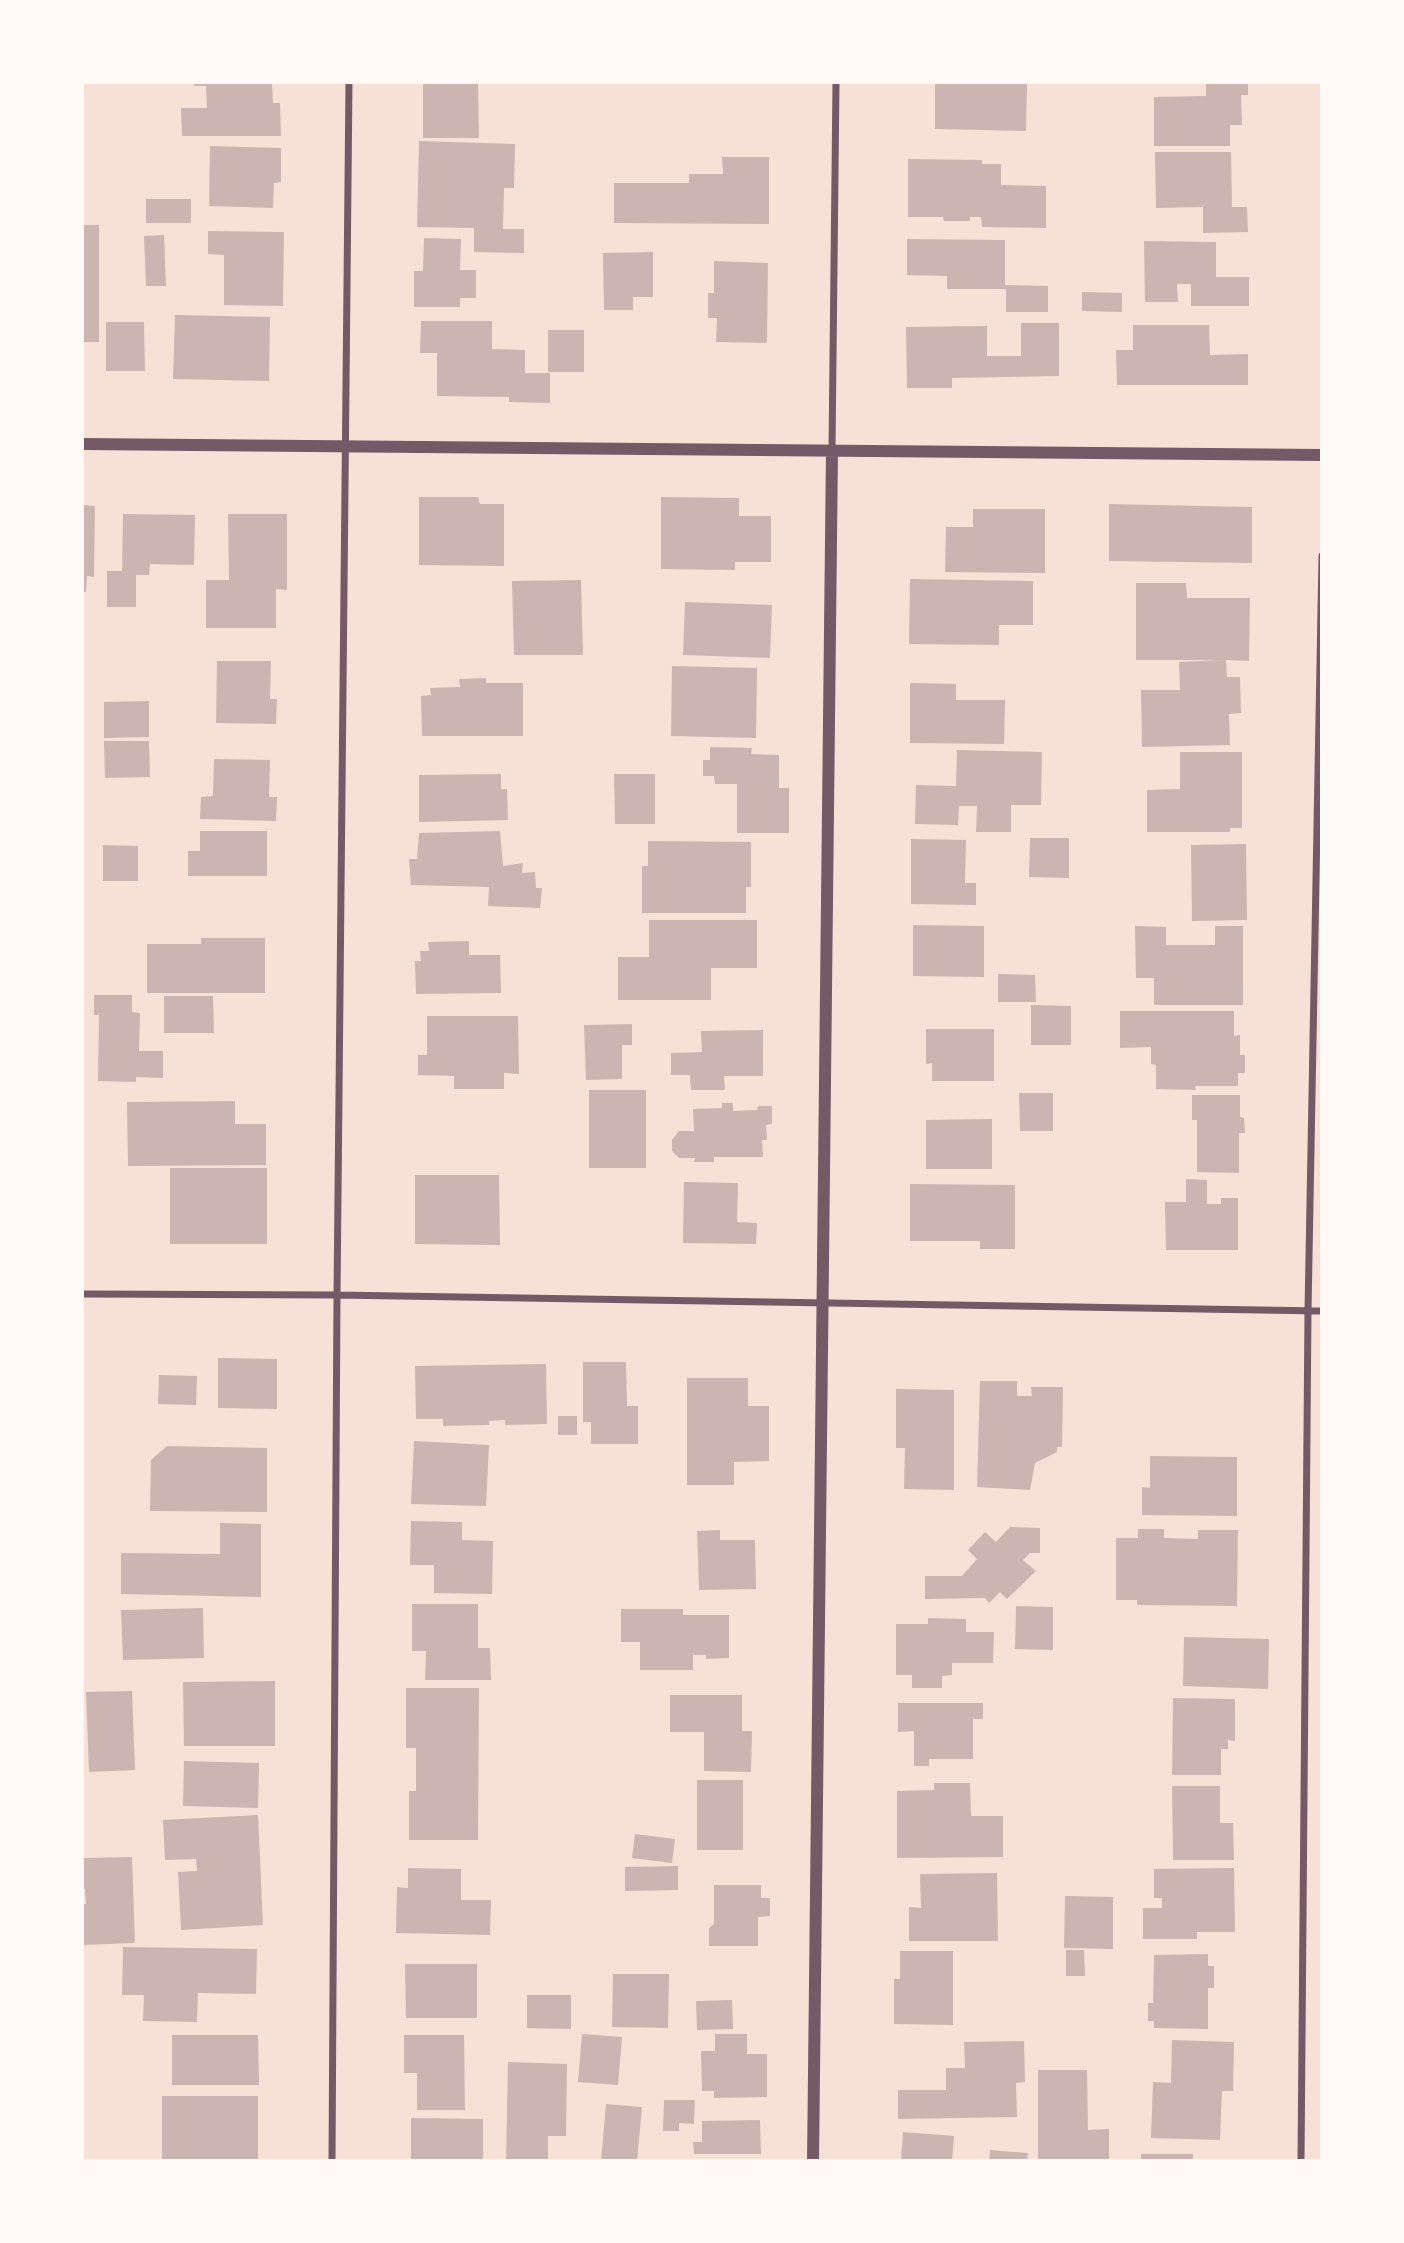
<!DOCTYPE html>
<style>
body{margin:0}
#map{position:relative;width:1404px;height:2243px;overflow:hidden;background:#f7e1d7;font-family:"Open Sans",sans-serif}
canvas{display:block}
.frame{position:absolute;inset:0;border:84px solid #fffaf5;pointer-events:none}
</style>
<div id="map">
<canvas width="1404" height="2243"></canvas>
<div class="frame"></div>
</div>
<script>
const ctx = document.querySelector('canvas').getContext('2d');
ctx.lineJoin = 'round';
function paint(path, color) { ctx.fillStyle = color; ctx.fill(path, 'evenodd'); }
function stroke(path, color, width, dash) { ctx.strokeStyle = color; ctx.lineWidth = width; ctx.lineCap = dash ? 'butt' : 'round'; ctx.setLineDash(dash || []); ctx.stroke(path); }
const building = new Path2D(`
 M194 82 272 83 273 103H280L281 136H182L181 108H207L206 86H194Z
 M423 82H478L479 138H423Z
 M935 82H1027L1026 131 935 129Z
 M1206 82H1248V95H1241L1242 125H1230V146H1154V97L1206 96Z
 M419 141 515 144 514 188H504L503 229H524V253L474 252V228L417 227Z
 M210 146 281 148V182L274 183 273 208 209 206Z
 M1155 152H1231L1232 207H1247L1248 232 1203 233V207L1156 208Z
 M722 157H769V224L614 223V183H689V174H723Z
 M908 159 982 160V164H1001V185L1046 186V228L982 227 981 217H970V221H944L943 217H908Z
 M146 199H191V223H146Z
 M82 225H99V342H82Z
 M208 231 284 232 283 306 224 305V255L208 254Z
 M164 235 166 286H146L144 236Z
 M424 238 461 239 460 270H476V298H460V307H414V271H423Z
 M907 239 1005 240V285L1048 286V312H1006V289H947V276L907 275Z
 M1144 241 1216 242V277H1249V306H1191V284H1177L1178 302H1145Z
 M653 252V297H633V310H604L603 253Z
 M714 261 768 263 767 343 716 342 717 318H708V293H714Z
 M1082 292 1122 293V312L1082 311Z
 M175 315 270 317 269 381 173 379Z
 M421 321H492V349L525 350V373H550V403L509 402V397L437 396V353H420Z
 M106 322H144L145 371H106Z
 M1021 323H1059V376L952 378V388H907L906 327 987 326V356H1021Z
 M1133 325H1209L1210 355 1248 354V385H1117L1116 350H1133Z
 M548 330H584V372H548Z
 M419 497H478L480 504H504V566L419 565Z
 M661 497 739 498V516H771V562H735V570L661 569Z
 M1109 504 1252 507V563L1109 561Z
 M82 505 95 506 94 577 87 576 86 592H82Z
 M973 509H1045V573L945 572 946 527H973Z
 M123 514 195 515 194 565 150 564 149 575H136V607H107V571H122Z
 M228 514H287V590L276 589V628H206V580H229Z
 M910 579 1033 581V625H999V645L909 644Z
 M581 580 583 655H514L512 581Z
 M1136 583H1186L1187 598H1250L1249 661 1226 660 1227 677H1240L1241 713 1229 714 1230 745 1142 747 1141 690H1180L1179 662 1221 660H1136Z
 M685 602 772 605 770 658 683 655Z
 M217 661H271L270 699H277L276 724 216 723Z
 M672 666 757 668 756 738 671 736Z
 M486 678V683H523V736H422L421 696 431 695 430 688 460 687 459 679Z
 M910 683 956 684V700H1005L1004 744 910 743Z
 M149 701V737L104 738V702Z
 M104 741H149L150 777 105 778Z
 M710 747 752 748 751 754 779 755V788H789V833H737V784H715L714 776H703V760H710Z
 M957 750 1042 752 1041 805H1011V832H976L977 806H959L958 825 915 824 916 785 956 786Z
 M1180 752H1242V828H1230V832H1147V790L1180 789Z
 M214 759 270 760 269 797H277L276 821 200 819 201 797 213 796Z
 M501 774V789H507L508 820 419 822V775Z
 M614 774H655V824H615Z
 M200 831H267V876H188V851H200Z
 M500 831 503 866 523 863 522 873 535 872 536 888H542L540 908 488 906 489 887 411 885 409 859H417L419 833Z
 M1030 838H1069V878L1029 877Z
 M911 839 966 840 965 883H976V905L911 904Z
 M648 841 751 842V887H746V913H642V866H648Z
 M1246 844 1247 920 1192 921 1191 845Z
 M103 845 138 846V881H103Z
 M649 920H757V968H711V1000H618V957H649Z
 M913 925 984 926V977L913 976Z
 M1135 926 1166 927V945H1215V926H1243V1005H1154V978H1136Z
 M201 938H265V993H147V944H201Z
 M469 941V955H500L501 993 416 994 415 961H421L420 951H429L428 942Z
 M998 974 1035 975 1036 1002H998Z
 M94 995H132V1012L140 1013 139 1051H163V1078L136 1077V1082L98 1081 99 1015H94Z
 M164 996H213L214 1033H164Z
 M1031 1005 1071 1006V1045H1031Z
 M1120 1011H1234V1036L1240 1035V1055H1245V1073H1238V1086H1195L1196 1090 1156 1089V1065L1151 1064V1047L1120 1048Z
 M427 1016H518L519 1074 504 1073V1089H454V1076L418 1075V1055H427Z
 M632 1024V1045H622V1079L586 1080 584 1025Z
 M926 1029H994V1081H932V1063L926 1064Z
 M763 1030V1076H724L725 1090H691L690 1075H671V1053L702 1052 701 1031Z
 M589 1090H646V1168H589Z
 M1019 1093H1053V1131H1020Z
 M1192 1095H1240V1117L1244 1118 1245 1133H1239V1173L1197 1172V1120H1192Z
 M235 1101V1124H266V1165L128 1166 127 1102Z
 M722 1103H733V1111L757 1110 758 1106H772V1124L766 1125 767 1140H762L763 1157H714V1162H694L695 1158H679L672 1151V1140L679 1131H694L693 1109 722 1108Z
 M992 1119V1169H926V1120Z
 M170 1168H267V1244H170Z
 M415 1175H499L500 1245 415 1244Z
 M1186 1179 1207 1180V1204H1221V1198H1238V1250H1166L1165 1202H1186Z
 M684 1182 738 1183 737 1222 757 1223 756 1244 683 1243Z
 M910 1184 1015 1185V1249H980V1241H910Z
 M218 1358 277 1359V1409L218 1408Z
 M583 1362H626L627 1406H638V1444H591V1422H583Z
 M546 1364 547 1424 505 1425V1420L489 1421V1425L443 1426V1419H416L415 1366Z
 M159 1375 197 1376 196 1405 158 1404Z
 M687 1378H748V1406H769V1461L734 1462V1485H687Z
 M980 1381H1017V1396H1032L1031 1387H1063L1062 1447H1057V1452L1035 1463 1030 1490 977 1487Z
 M896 1389 954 1390V1490L904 1489 905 1448H896Z
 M558 1416H577V1435H558Z
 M414 1441 489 1445 486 1506 411 1504Z
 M167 1446 267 1448V1512L150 1511 151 1460Z
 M1150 1456 1237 1457V1516L1142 1515V1487L1150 1488Z
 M411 1521 462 1522V1540L493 1541 492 1594 434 1593V1565H410Z
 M220 1523 261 1524V1597L121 1594V1553L220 1554Z
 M1010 1527 1040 1528V1553H1030L1023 1560 1036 1571 1007 1599 1000 1592 989 1603 985 1598 925 1599V1576H962L977 1559 968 1550 985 1532 996 1542Z
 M1138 1529H1164V1538L1198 1539V1530H1238L1237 1606 1137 1605V1600H1116V1538H1138Z
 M720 1530V1540H755L756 1589 699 1590 697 1531Z
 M412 1604H478V1648H490L491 1680H425L426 1651H412Z
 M1016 1606 1053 1607V1650L1015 1649Z
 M203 1608 204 1658 123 1660 121 1610Z
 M621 1609H683V1615H729V1658L706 1659V1655H693V1670H640V1642H621Z
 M928 1618 966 1619V1632H994L993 1663H952V1675L942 1676V1688H912V1675H896V1624H928Z
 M1184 1637 1269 1639 1268 1689 1183 1686Z
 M275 1681V1746H184L183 1682Z
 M406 1688H479L478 1840H409V1791H416V1748H406Z
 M132 1691 135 1770 89 1772 86 1692Z
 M670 1695H742V1731H752L751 1772 704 1771V1732H670Z
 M1173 1698 1235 1699V1741L1228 1740V1749H1221V1775H1172Z
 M898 1703H983V1719H973V1759H929V1766H914V1731L898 1732Z
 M184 1761 259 1763 258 1808 183 1806Z
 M697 1780H743V1850H697Z
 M934 1783H970L971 1816H1003V1857L897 1858V1791L934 1790Z
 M1172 1786H1220V1823H1233L1234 1860H1173Z
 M258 1815 263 1925 181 1930 178 1872 197 1871 196 1859 165 1860 163 1820Z
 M635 1834 675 1839 672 1863 632 1858Z
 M132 1857 135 1943 82 1945V1904H86L85 1889H82V1858Z
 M678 1866V1890L625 1891V1867Z
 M408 1868 461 1869V1900H491L490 1935 396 1933 397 1887 408 1888Z
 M1234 1868 1235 1932H1197V1939H1143V1908H1162V1898H1154V1869Z
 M997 1873 998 1941H909V1907L921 1908 920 1874Z
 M714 1885H761V1898H770V1916L758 1917V1946H709V1928L714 1924Z
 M1065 1896 1113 1897V1949L1064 1948Z
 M123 1947 257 1949 256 1994 198 1993 197 2022 143 2021 144 1995H122Z
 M1066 1950H1084L1085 1976H1066Z
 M900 1951H953V2025L894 2024V1979H900Z
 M1208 1954V1966H1214V1988H1208V2029L1154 2028V2021H1148V2003H1153L1154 1955Z
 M405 1964H477V2018H406Z
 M613 1974H669L668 2028 612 2027Z
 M527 1995H571V2029L527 2028Z
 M732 2000 733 2029 697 2030 696 2001Z
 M582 2034 622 2037 618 2085 578 2082Z
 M715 2034H747V2054H767V2097L714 2098V2091H702L701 2051H715Z
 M172 2035H258L259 2085H172Z
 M404 2035H464L465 2110H417V2073H404Z
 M1172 2040 1234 2042 1233 2091H1222L1220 2140 1151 2138 1153 2082 1171 2083Z
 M1024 2041 1025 2082 1016 2083 1017 2117 898 2119V2090H946V2068H965L964 2042Z
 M508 2062 567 2064 566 2136H548V2161H506Z
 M1038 2070H1087L1088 2130 1109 2129V2161H1038Z
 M162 2096H258V2161H162Z
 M664 2100H695L694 2124 679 2123V2131H663Z
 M606 2104 642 2107 637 2161H601Z
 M411 2118 483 2119V2161H411Z
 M760 2120 761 2154H694L693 2142H702V2121Z
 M903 2132 954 2136 952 2161H901Z
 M990 2150 1028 2153 1027 2161H989Z
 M1141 2154H1193V2161H1141Z`);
const minor = new Path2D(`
 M832 450 836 82
 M82 1294 337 1295 1322 1311
 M332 2161 337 1295 349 82
 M1301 2161 1308 1310 1322 556`);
const tertiary = new Path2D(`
 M82 444 1322 455
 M813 2161 832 450`);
paint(building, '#ccb4b1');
stroke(minor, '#755966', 7);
stroke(tertiary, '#755966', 12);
</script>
